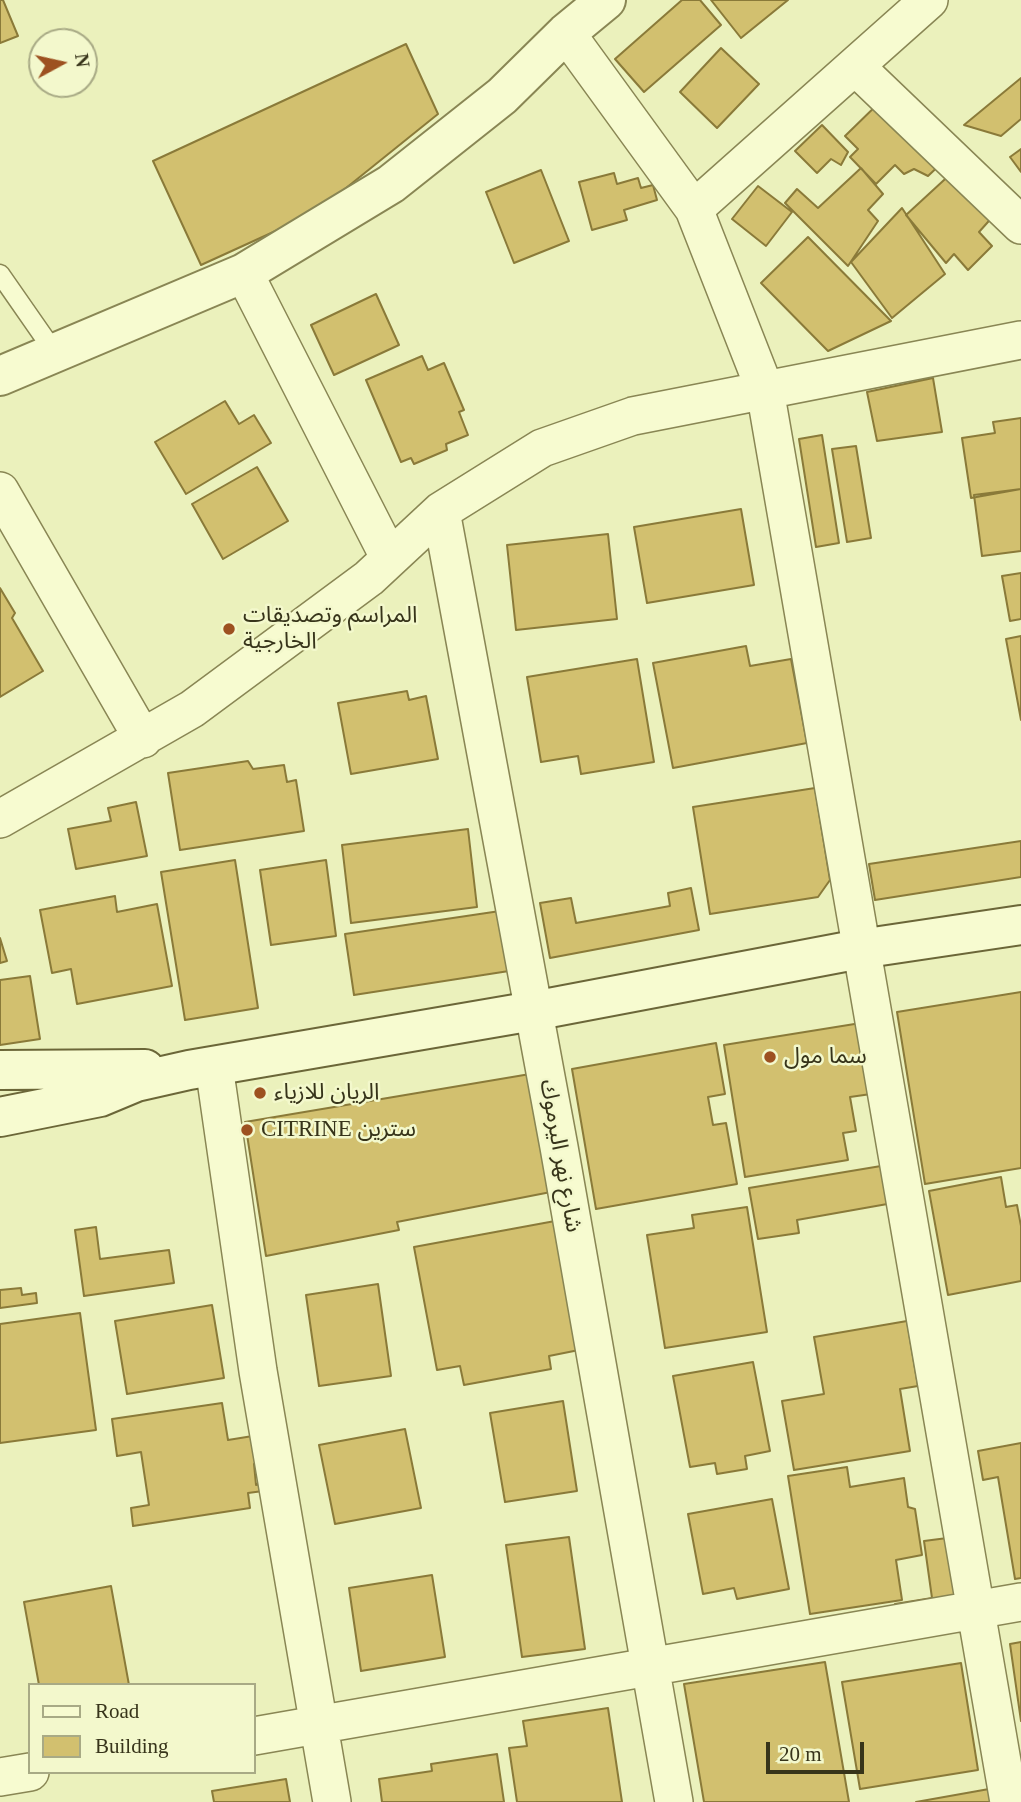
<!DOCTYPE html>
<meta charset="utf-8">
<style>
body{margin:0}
#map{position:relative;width:1021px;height:1802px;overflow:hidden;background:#ebf1bc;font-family:"Times New Roman",serif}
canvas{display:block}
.legend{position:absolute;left:28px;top:1683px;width:228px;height:91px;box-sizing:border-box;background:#f3f8cc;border:2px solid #a8aa85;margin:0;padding:9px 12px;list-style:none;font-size:21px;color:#37341a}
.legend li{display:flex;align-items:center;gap:14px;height:35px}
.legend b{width:35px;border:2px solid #a8aa85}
.north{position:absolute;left:28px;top:28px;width:70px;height:70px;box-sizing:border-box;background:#f3f8cc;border:2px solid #a8aa85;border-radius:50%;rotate:82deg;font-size:19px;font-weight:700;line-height:28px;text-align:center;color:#37341a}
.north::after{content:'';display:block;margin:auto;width:24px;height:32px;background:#9d5120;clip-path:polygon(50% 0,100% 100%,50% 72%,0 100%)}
.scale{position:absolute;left:766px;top:1742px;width:98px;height:32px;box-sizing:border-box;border:4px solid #37341a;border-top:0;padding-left:9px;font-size:21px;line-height:24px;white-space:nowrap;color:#37341a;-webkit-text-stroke:5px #f3f8cc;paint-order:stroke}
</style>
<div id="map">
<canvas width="1021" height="1802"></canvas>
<ul class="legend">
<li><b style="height:9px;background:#f7fbd0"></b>Road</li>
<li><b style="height:19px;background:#d2c06f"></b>Building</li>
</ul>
<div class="north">N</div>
<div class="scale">20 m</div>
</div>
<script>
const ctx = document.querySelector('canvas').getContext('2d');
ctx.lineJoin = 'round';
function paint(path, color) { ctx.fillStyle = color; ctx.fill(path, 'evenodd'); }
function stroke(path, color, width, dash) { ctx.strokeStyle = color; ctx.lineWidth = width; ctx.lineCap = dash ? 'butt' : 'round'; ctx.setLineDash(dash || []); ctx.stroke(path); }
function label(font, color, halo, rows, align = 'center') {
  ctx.font = font + ' "Times New Roman","Noto Sans Arabic",serif'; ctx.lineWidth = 5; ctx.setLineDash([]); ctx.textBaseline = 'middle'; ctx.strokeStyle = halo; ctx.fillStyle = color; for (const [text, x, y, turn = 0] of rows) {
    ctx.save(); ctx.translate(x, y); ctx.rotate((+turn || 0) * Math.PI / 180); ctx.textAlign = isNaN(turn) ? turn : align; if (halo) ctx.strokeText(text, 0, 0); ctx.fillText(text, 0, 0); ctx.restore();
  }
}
const building = new Path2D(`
 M0 0H3L18 36 0 43Z
 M682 0H700L721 25 644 92 615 59Z
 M711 0H788L741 38Z
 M406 44 438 114 315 213 201 265 153 161Z
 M721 48 759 84 717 128 680 92Z
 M1021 78V119L1001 136 964 125Z
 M885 97 946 159 928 176 914 169 904 174 895 165 876 184 850 157 858 149 845 136Z
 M822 125 848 152 841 165 831 159 817 173 795 151Z
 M1021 149V172L1010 157Z
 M861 168 883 194 868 210 878 221 848 266 785 203 797 189 818 208Z
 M956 169 996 213 979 232 992 246 968 270 954 254 946 263 906 215Z
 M541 170 569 241 514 263 486 192Z
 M614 173 617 184 638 178 641 188 653 185 657 200 624 210 627 220 592 230 579 182Z
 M758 186 792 212 766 246 732 219Z
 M902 208 945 274 892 318 851 262Z
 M808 237 891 321 828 351 761 283Z
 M376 294 399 345 334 375 311 325Z
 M422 356 428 370 444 363 464 410 459 412 468 435 446 444 447 450 414 464 411 458 401 462 366 380Z
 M933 378 942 432 877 441 867 392Z
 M225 401 239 424 254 415 271 443 186 494 155 442Z
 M1021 418V489L971 498 962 438 995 433 993 422Z
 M822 435 839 543 816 547 799 439Z
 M856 446 871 538 847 542 832 449Z
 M257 467 288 521 223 559 192 504Z
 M1021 489V551L982 556 974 495Z
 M741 509 754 585 647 603 634 527Z
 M608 534 617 619 516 630 507 545Z
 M1021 573V619L1010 621 1002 576Z
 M0 588 15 613 12 618 43 671 0 697Z
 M1021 636V720L1006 639Z
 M746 646 750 666 791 659 807 743 673 768 653 663Z
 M637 659 654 762 581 774 578 756 541 762 527 677Z
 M407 691 409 700 426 696 438 759 351 774 338 703Z
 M248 761 253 769 284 765 287 782 296 780 304 831 180 850 168 773Z
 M815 788 830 880 818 897 710 914 693 807Z
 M136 802 147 856 76 869 68 829 111 821 108 808Z
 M468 829 477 907 351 923 342 845Z
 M1021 841V877L875 900 869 864Z
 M235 860 258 1008 185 1020 161 872Z
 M326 860 336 936 271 945 260 870Z
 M691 888 699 930 550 958 540 903 571 898 576 923 670 906 668 893Z
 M115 896 117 912 157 904 172 986 77 1004 71 969 52 973 40 910Z
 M500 911 509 971 354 995 345 934Z
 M0 938 7 961 0 963Z
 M30 976 40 1039 0 1045V980Z
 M1021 992V1168L925 1184 897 1012Z
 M867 1022 878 1093 850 1097 856 1131 843 1133 848 1160 745 1177 724 1045Z
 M716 1043 725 1094 708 1097 713 1125 726 1123 737 1184 596 1209 572 1069Z
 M536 1073 556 1191 397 1222 399 1230 266 1256 245 1122Z
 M887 1165 893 1203 797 1220 799 1233 758 1239 749 1188Z
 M1001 1177 1006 1207 1017 1205 1021 1226V1281L948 1295 929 1191Z
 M747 1207 767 1332 665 1348 647 1235 694 1228 692 1215Z
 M555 1221 579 1350 549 1356 551 1369 464 1385 460 1366 437 1370 414 1247Z
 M96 1227 100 1259 169 1250 174 1283 84 1296 75 1230Z
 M378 1284 391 1376 319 1386 306 1295Z
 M21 1288 22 1295 36 1293 37 1303 0 1308V1290Z
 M212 1305 224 1378 127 1394 115 1321Z
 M80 1313 96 1430 0 1443V1324Z
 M907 1321 918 1386 900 1389 910 1451 794 1470 782 1401 824 1394 814 1337Z
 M753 1362 770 1451 745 1456 747 1469 717 1474 715 1463 690 1467 673 1376Z
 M563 1401 577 1491 505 1502 490 1413Z
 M222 1403 228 1440 265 1434 269 1462 254 1464 256 1485 261 1484 263 1491 248 1493 250 1508 133 1526 131 1508 149 1505 141 1452 117 1456 112 1419Z
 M405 1429 421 1508 335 1524 319 1445Z
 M1021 1443V1578L1015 1579 998 1477 983 1480 978 1451Z
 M847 1467 850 1487 904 1478 908 1507 915 1509 922 1555 896 1560 902 1600 810 1614 788 1476Z
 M772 1499 789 1589 737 1599 734 1588 703 1594 688 1514Z
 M569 1537 585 1649 522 1657 506 1545Z
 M955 1537 966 1605 896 1615 895 1604 932 1598 924 1541Z
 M432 1575 445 1657 361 1671 349 1588Z
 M111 1586 129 1685H39L24 1602Z
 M1021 1642V1721L1010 1644Z
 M825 1662 849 1802H704L684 1684Z
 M961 1663 978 1770 860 1789 842 1682Z
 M608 1708 622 1802H517L509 1748 527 1746 523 1721Z
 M497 1754 504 1802H382L379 1779 432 1771 431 1764Z
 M286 1779 290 1802H214L212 1791Z
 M989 1789 991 1802H916Z`);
const service = new Path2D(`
 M0 274 55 353`);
const minor = new Path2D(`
 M566 33 694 209 765 390 1009 1802
 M856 67 1021 225
 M694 209 929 0
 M244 273 389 557
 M0 491 143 739
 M441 511 559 1147 674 1802
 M0 819 192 709 369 578 441 511 542 448 633 416 1021 340
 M214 1066 258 1371 332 1802
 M254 1736 1021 1602
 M0 1777 30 1772`);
const tertiary = new Path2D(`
 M0 376 244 273 391 184 502 96 566 33 606 0`);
const secondary = new Path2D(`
 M0 1070 145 1069
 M0 1117 100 1097 136 1082 189 1070 533 1011 860 949 1021 925`);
const markers = [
 [229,629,7,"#9d5120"],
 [770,1057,7,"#9d5120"],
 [260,1093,7,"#9d5120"],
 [247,1130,7,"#9d5120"]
];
const poiNames = [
 ["المراسم وتصديقات",243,616],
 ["الخارجية",243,642],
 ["سما مول",784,1057],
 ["الريان للازياء",274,1093],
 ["CITRINE سترين",261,1130]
];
const streetNames = [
 ["شارع نهر اليرموك",560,1156,80]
];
paint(building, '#d2c06f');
stroke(building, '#8a7a39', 2);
stroke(service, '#898654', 21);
stroke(minor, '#898654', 40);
stroke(tertiary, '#898654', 42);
stroke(secondary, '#6b6638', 42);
stroke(service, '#f7fbd0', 18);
stroke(minor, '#f7fbd0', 37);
stroke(tertiary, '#f7fbd0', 38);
stroke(secondary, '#f7fbd0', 38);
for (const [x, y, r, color] of markers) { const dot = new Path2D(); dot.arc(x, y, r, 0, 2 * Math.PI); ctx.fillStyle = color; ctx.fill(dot); stroke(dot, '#f3f8cc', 2.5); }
label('23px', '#37341a', '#f3f8cc', poiNames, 'left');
label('23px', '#37341a', '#f3f8cc', streetNames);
</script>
